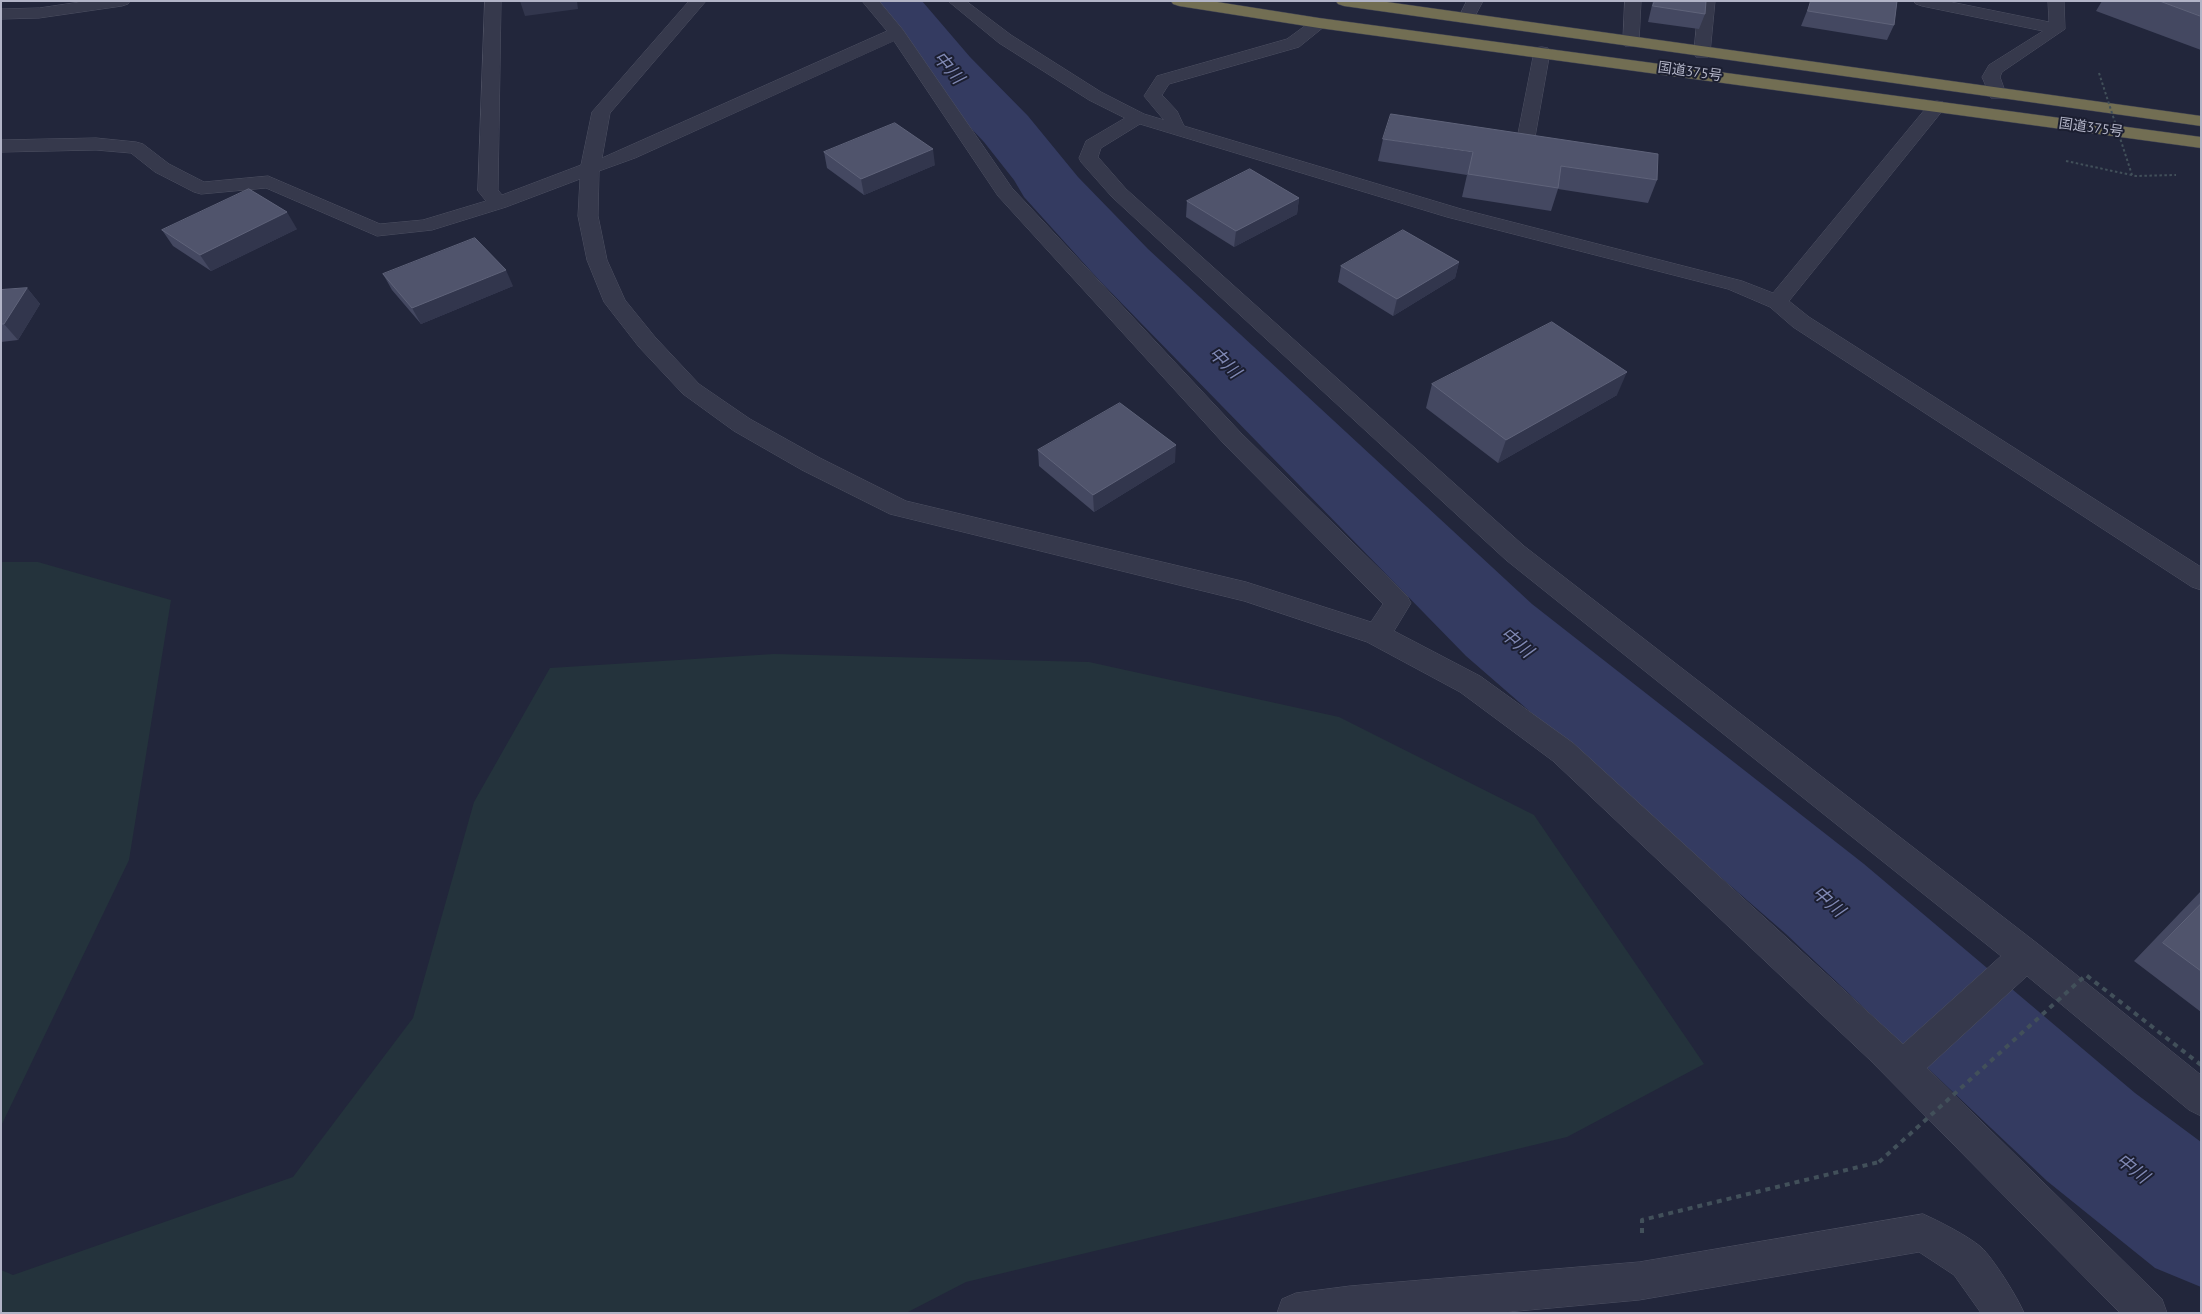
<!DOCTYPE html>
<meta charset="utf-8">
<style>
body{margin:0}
#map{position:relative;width:2202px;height:1314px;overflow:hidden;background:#22263b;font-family:"PT Sans",sans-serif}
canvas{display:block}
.frame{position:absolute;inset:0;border:2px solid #b2b4c7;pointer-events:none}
</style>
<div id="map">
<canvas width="2202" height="1314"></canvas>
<div class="frame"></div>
</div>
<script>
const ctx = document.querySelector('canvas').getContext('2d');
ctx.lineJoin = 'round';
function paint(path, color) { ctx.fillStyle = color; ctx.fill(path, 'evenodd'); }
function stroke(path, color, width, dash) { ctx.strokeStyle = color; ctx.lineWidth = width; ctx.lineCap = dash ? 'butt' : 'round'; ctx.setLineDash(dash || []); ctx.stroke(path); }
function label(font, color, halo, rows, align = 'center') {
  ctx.font = font + ' "PT Sans","Noto Sans JP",sans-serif'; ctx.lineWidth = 4; ctx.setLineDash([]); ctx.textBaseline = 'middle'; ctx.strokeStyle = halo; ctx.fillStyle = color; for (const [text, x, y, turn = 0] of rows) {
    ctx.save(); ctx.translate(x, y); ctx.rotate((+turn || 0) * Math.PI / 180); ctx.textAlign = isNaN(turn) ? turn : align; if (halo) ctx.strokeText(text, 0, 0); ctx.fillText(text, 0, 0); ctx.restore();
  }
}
const green = new Path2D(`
 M1 562H38L171 600 129 860 1 1126Z
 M774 654 1089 662 1339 717 1534 815 1704 1064 1567 1137 966 1282 906 1313H1V1270L13 1275 293 1177 413 1018 474 802 550 668Z`);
const river = new Path2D(`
 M865 1H922L970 57 1028 116 1078 177 1148 249 1532 604 1864 864 2135 1093 2201 1142V1287L2155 1268 2047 1181 1786 934 1466 656 1098 279 1024 197 1014 180 984 142 928 83Z`);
const pathFar1 = new Path2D(`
 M2066 161 2136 176 2176 175`);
const path = new Path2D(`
 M1642 1233V1220L1879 1162`);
const minor = new Path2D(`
 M87 1H130L128 4 122 6 39 18 1 19V9L39 8Z
 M485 1H501L498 190 502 195 581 165 592 112 689 1H706L610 113 602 158 887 31 862 1H879L903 30 1012 188 1241 433 1407 596 1411 603 1394 631 1480 676 1573 743 1903 1044 2001 956 1506 560 1112 197 1081 162 1079 158 1086 141 1125 118 1089 100 999 43 948 1H966L1011 35 1101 92 1144 114 1164 120 1144 96 1157 76 1287 39 1313 20H1325L1327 23 1325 26 1299 47 1169 84 1162 95 1177 111 1184 126 1461 209 1742 281 1773 293 1931 102 1937 101 1943 102 1946 106 1943 110 1789 301 1809 317 2201 567V590L2192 587 1793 327 1770 307 1728 289 1447 217 1140 124 1101 148 1098 157 1126 189 1524 546 2038 944 2201 1075V1116L2189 1110 2027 976 1927 1068 2162 1299 2167 1313H2120L1870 1060 1553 761 1460 692 1367 642 1244 601 890 514 802 470 734 431 683 394 639 347 604 302 587 260 578 216 580 179 506 207 432 230 377 236 266 188 201 194 194 192 155 172 131 153 96 150 1 152V140L96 138 136 142 143 144 169 164 204 182 268 176 380 224 423 220 486 201 478 191ZM894 41 998 196 1225 445 1383 604 1371 622 1246 582 906 501 820 458 750 419 699 384 655 337 625 300 607 260 598 216 599 171 635 158Z
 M1467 1H1483L1472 22H1460L1458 19Z
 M1625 1H1641L1639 42 1637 46H1625L1623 42Z
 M1699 1H1715L1710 53 1708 57H1696L1694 53Z
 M1914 1H1946L2049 22 2048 1H2064L2065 29 2002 72 2000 77 2006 94 2003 98H1991L1982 77 1989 65 2043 31 1922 6 1916 4Z
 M1542 47 1548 48 1550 52 1532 154 1530 158 1523 160 1516 158 1514 154 1534 52 1536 48Z
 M1923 1214C1939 1221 1968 1236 1981 1247 1993 1258 2018 1298 2024 1313H1981L1954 1275 1919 1252 1639 1300 1496 1313H1277L1282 1299 1296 1293 1350 1286 1639 1262Z`);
const highway = new Path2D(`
 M1171 1H1211L1319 18 2201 137V148L1319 28 1179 6 1173 4Z
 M1336 1H1380L2201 116V126L1344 6 1338 4Z`);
const pathBridgeFar1 = new Path2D(`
 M2099 73 2132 175`);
const pathBridge = new Path2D(`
 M1879 1162 2086 975 2201 1065`);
const wall = new Path2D(`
 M1653 1H1706L1705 14 1699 29 1648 22Z
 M1811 1H1897L1894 25 1887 40 1801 26Z
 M2102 1H2201V50L2096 11Z
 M1383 139 1657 180 1648 203 1558 189 1551 211 1462 197 1467 175 1378 161Z
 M824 152 935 165 864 195 827 168Z
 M1299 198 1297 214 1234 247 1186 217 1187 201Z
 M297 229 211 271 173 246 162 230Z
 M1459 262 1455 278 1393 316 1338 282 1341 266Z
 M383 274 513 286 421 324 392 290Z
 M27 288 40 304 18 340 1 342V290Z
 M1432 384 1617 395 1498 463 1426 408Z
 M1038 450 1175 462 1094 512 1039 466Z
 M2201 891V1012L2134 961Z`);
const shadedWall = new Path2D(`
 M520 1H577L578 9 525 16Z
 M933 149 935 165 864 195 861 179Z
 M1299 198 1297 214 1234 247 1236 231Z
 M287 212 297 229 211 271 200 255Z
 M1459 262 1455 278 1393 316 1397 299Z
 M506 270 513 286 421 324 412 308Z
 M27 288 40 304 18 340 4 324Z
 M1627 372 1617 395 1498 463 1506 440Z
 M1176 445 1175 462 1094 512 1093 495Z`);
const building = new Path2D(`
 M1655 1H1706L1705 14 1653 6Z
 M1811 1H1897L1894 25 1808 11Z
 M2160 1H2201V16Z
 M1391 114 1658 154 1657 180 1561 166 1558 188 1468 174 1473 152 1383 139Z
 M895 123 933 149 861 179 824 152Z
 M1250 169 1299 198 1236 231 1187 201Z
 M249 189 287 212 200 255 162 230Z
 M1403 230 1459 262 1397 299 1341 266Z
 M475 238 506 270 412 308 383 274Z
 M27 288 4 324H1V290Z
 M1552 322 1627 372 1506 440 1432 384Z
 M1120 403 1176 445 1093 495 1038 450Z
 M2201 904V971L2163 943Z`);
const farStreetnames = [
 ["国道375号",1690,72,8],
 ["国道375号",2091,128,8]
];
const waterNames = [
 ["中川",948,68,49],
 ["中川",1224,363,44],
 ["中川",1516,643,40],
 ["中川",1828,902,41],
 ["中川",2132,1169,38]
];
paint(green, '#24333c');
paint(river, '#343b61');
stroke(minor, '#4e5163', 1);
stroke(highway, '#3e4153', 1);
stroke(pathFar1, '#42505a', 2, [2.5, 2.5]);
stroke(path, '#42505a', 4, [5, 5]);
paint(minor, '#36394c');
paint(highway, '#726e53');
stroke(pathBridgeFar1, '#42505a', 2, [2.5, 2.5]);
stroke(pathBridge, '#42505a', 4, [5, 5]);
paint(wall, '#444861');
paint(shadedWall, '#32364d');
paint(building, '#50546c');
stroke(building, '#5f637a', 1);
label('14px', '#b2b4c7', '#1b1e30', farStreetnames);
label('italic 18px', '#8089b4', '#1b1e30', waterNames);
</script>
